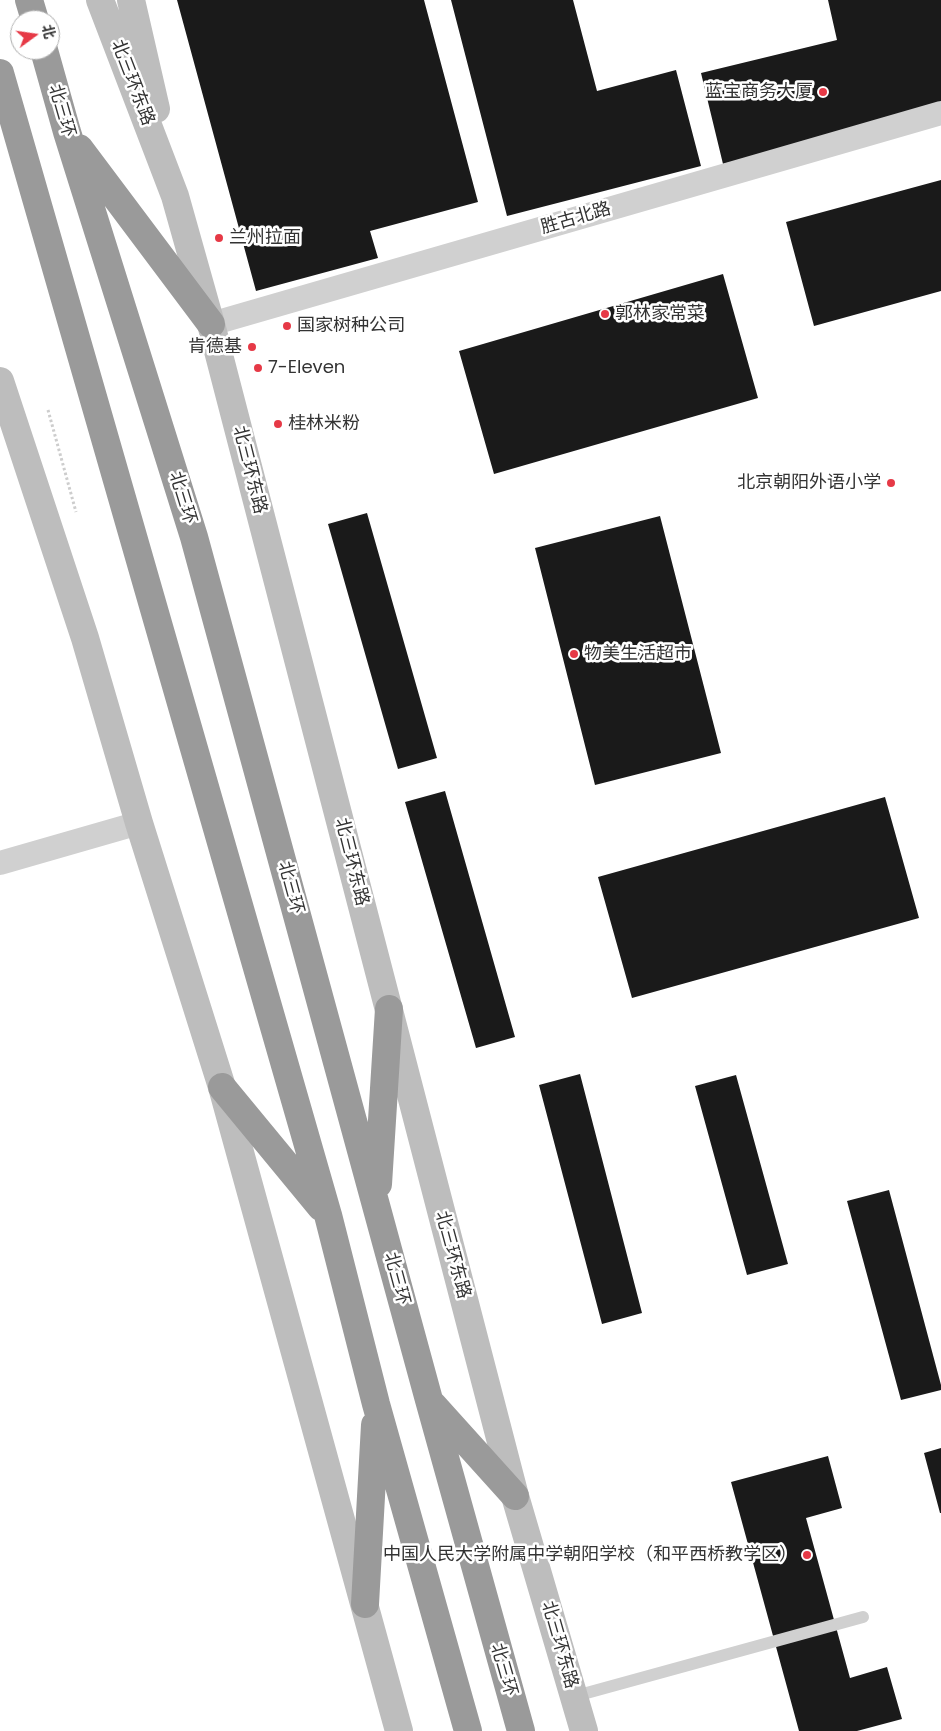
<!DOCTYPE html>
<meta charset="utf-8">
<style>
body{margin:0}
#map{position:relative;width:941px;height:1731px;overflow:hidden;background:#fff;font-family:Poppins,"Noto Sans SC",sans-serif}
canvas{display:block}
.north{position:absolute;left:10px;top:10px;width:50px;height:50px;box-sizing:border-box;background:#fff;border:1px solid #adadad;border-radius:50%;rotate:76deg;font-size:14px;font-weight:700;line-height:20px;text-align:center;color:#333}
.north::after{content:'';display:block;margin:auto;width:18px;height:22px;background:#e63946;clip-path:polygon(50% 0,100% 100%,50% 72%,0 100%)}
</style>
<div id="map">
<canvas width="941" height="1731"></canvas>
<div class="north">北</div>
</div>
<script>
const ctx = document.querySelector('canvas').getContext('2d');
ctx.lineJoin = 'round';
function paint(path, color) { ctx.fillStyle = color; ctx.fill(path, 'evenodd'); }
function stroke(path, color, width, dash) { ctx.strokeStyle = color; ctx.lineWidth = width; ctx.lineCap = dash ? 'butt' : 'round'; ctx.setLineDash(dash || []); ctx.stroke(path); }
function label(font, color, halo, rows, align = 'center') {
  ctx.font = font + ' Poppins,"Noto Sans SC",sans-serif'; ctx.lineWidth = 5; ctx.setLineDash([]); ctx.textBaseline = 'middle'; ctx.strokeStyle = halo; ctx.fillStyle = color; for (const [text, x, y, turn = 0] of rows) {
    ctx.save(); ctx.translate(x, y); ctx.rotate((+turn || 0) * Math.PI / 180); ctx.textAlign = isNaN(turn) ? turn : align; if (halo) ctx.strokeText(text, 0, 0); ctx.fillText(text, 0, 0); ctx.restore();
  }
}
const building = new Path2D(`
 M177 0H424L478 202 370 231 378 258 256 291Z
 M451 0H573L597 91 676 70 701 166 507 216Z
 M828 0H941V111L723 164 701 73 837 40Z
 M941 180V291L814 326 786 222Z
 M723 274 758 398 494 474 459 351Z
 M367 513 437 758 398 769 328 524Z
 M660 516 721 753 595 785 535 548Z
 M445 791 515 1037 476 1048 405 802Z
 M885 797 919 918 632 998 598 877Z
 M580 1074 642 1313 602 1324 539 1085Z
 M736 1075 788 1264 747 1275 695 1086Z
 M889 1190 941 1385V1390L901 1400 847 1201Z
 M941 1448V1513H940L924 1453Z
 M828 1456 842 1508 806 1518 850 1678 887 1667 902 1719 857 1731H799L731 1482Z`);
const path = new Path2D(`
 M48 410 76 512`);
const lane = new Path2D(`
 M572 1697 863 1617`);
const street = new Path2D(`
 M211 324 941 113
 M0 863 139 823`);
const secondary = new Path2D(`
 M100 0 175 196 211 324 515 1496 584 1731
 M131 0 156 109
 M0 381 85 638 139 823 222 1087 399 1731`);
const highway = new Path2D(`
 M29 0 35 20
 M44 50 67 132 194 537 429 1400 521 1731
 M0 73 328 1215 376 1404 468 1731
 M79 148 211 324
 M222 1087 321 1207
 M378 1184 389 1009
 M433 1405 515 1496
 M365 1604 375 1425`);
const markers = [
 [823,92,5,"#e63946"],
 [219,238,5,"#e63946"],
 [605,314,5,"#e63946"],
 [287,326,5,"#e63946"],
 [252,347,5,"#e63946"],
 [258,368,5,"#e63946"],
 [278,424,5,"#e63946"],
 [891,483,5,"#e63946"],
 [574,654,5,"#e63946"],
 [807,1555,5,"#e63946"]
];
const streetNames = [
 ["北三环东路",132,83,69],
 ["北三环",61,111,74],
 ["胜古北路",576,219,-16],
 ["北三环东路",249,470,76],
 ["北三环",182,498,73],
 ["北三环东路",351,862,76],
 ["北三环",290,888,75],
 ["北三环东路",452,1255,75],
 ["北三环",396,1279,75],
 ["北三环东路",559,1645,74],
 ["北三环",503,1670,74]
];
const poiNames = [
 ["蓝宝商务大厦",813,92,"right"],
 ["兰州拉面",229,238],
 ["郭林家常菜",615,314],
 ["国家树种公司",297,326],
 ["肯德基",242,347,"right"],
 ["7-Eleven",268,368],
 ["桂林米粉",288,424],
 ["北京朝阳外语小学",881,483,"right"],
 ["物美生活超市",584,654],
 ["中国人民大学附属中学朝阳学校（和平西桥教学区）",797,1555,"right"]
];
paint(building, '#1a1a1a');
stroke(path, '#cdcdcd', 3, [2.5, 2.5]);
stroke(lane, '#d0d0d0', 12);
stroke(street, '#d0d0d0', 24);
stroke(secondary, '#bdbdbd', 28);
stroke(highway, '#9a9a9a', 28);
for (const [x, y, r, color] of markers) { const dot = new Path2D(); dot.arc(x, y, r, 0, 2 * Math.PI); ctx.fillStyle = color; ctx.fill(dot); stroke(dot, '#fff', 2); }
label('18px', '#333', '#fff', streetNames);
label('18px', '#333', '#fff', poiNames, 'left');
</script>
